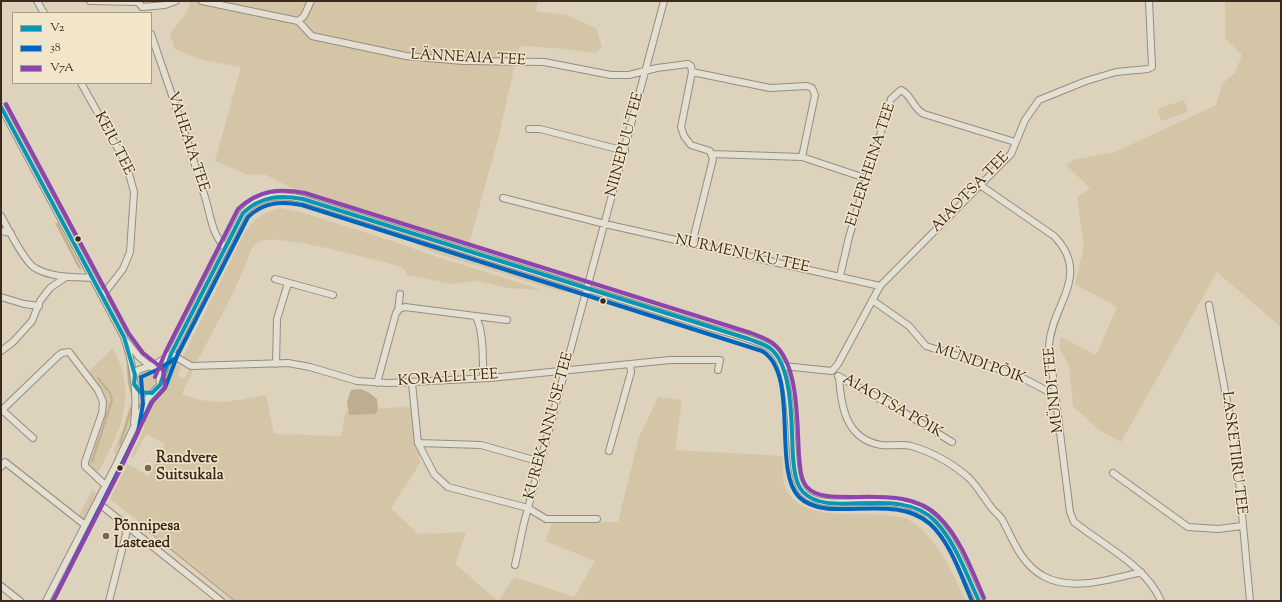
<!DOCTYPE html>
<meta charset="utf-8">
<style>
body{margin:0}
#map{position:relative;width:1282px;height:602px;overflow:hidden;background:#ddd2bb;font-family:"Sorts Mill Goudy",serif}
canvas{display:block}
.frame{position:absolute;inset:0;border:2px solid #3d2a1f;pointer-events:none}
.legend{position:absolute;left:12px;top:12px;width:140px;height:72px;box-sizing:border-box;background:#f2e6ca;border:1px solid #aa9b86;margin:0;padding:5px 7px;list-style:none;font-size:12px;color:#3d2a1f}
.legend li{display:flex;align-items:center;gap:8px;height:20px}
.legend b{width:20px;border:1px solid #aa9b86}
</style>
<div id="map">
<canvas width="1282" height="602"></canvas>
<div class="frame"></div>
<ul class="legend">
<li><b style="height:5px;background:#0996b4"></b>V2</li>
<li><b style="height:5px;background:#0065bd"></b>38</li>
<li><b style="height:5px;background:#8e44ad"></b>V7A</li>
</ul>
</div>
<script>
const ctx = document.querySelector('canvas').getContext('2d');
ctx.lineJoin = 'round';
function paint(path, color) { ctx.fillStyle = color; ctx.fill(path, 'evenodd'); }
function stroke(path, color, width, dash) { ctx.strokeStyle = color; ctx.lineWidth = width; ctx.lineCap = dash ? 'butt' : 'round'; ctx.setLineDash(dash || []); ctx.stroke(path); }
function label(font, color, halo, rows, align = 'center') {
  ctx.font = font + ' "Sorts Mill Goudy",serif'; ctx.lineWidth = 3; ctx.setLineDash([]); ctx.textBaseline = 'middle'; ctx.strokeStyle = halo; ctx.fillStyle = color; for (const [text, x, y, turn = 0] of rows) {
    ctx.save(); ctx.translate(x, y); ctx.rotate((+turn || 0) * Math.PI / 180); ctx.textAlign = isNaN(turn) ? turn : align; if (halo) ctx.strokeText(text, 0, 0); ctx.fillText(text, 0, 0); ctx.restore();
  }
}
const green = new Path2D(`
 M189 1H538L536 11 566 15 596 28 602 47 595 53 555 48 519 46 499 135 469 244 296 190 264 174 248 175 215 161 241 67 202 60 175 49 170 34 187 12 190 4Z
 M1225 1H1281V327L1217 272 1121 442 1099 430 1073 406 1069 365 1059 348 1061 337 1096 355 1117 307 1075 284 1084 246 1077 197 1090 188 1066 165 1073 160 1115 152 1216 105 1222 84 1235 73 1242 55 1225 38Z
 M1184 100 1188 112 1161 121 1157 109Z
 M275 199 305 203 369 223V228L296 205 275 203 267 205 252 214 235 241H233L232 240C242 220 252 204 275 199Z
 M281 208 304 213 401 244 425 253 542 290 508 288 477 281 452 284 406 275V270L396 265C372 260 276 232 258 242 251 246 248 258 245 266 232 298 214 328 199 358L194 363H189L183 357 245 232C255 218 264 212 281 208Z
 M54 222 58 223 82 268 81 272Z
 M374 226 578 289 577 293 559 291 436 253 409 241 373 229Z
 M230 244 233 245 229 255 179 355 177 351Z
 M113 348C138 396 121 431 97 474L89 467 88 462C94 446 108 418 106 401 105 391 94 380 88 372Z
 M175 364 181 366 178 375 184 379 189 370H193L182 394C213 407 234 401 266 395L274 434 341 436 346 411 414 406 420 463 391 508 418 534 466 532 455 564 498 601H237L189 561 110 499 128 464 148 476 165 444 146 434 133 458 131 457 144 429 145 417 149 405 164 390 168 375Z
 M138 381a9 9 0 1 1 18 0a9 9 0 1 1-18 0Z
 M658 397 682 400 675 450 782 456C784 465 782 478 785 487 802 525 860 510 894 516 899 517 905 517 909 520 937 537 952 572 966 601H499L514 577 574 597 595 561 545 541 552 523 618 522 639 437Z
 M130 405H133C132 422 125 439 116 454L113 452 123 429Z
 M92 490 98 493 84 518H78Z
 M101 510 54 601H51L95 515Z`);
const water = new Path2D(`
 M360 389 368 392 377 399 378 410 375 414 349 415 347 402 351 390Z`);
const stream = new Path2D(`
 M57 224 79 267
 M374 229 575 292
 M234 240C256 198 272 196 314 210 332 215 350 221 368 227
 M224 261 231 246
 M200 284 219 248
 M621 305 732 341
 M737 343 762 351 775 362
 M128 366 129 383 132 395
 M779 367 782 398
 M120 444 131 409
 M92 462 112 400 110 393 98 378
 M140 524 235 601`);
const minor = new Path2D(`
 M37 1 44 13
 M90 1 138 2 142 7 165 5 176 1
 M202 1 298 21
 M298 21 312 36 406 56 463 61 544 62 611 75H629L657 68 688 64 691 66 692 72 770 88 807 86 812 88 815 95 802 157
 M298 21 304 16 311 1
 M151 34C169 87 188 140 204 194 210 211 211 234 225 247
 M81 83 126 163 134 192 130 252 123 269 102 296
 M1 107 124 337C134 366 138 393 134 423
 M529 129H540L625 151
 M712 154 802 157 868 179
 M980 185 1054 236C1092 275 1052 304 1049 345L1070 512 1074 522 1082 528C1110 549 1147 568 1161 601
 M503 198 605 224 880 286
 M1 216C7 227 25 263 35 268 52 278 74 277 92 278
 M1 231 11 233
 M692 244 713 159 710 151 691 145 684 136 681 127 692 72
 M840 276 849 237 891 99 901 90C912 95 913 109 924 114L1015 142
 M275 279 333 295
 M1 297 24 304 39 306
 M872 300 909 326 926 346 1017 375 1055 395
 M1209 305 1229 412 1239 481 1250 601
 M398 311 400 294
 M475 316 507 320
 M1 351 13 342 32 321 40 301 50 288 66 277
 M171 354 191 366 288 363 310 367 357 381 389 383 490 378 670 360H720L718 370
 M276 364 277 319 288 283
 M783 366 832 371 838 364 880 286 1011 154 1025 120 1039 100 1086 81 1116 72 1148 69 1152 67 1149 1
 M135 375 138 370 156 364 171 354
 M838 376 900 410 952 442
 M839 377C841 407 846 439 881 445 891 446 902 444 911 446 932 452 953 464 969 478 977 486 984 498 991 507 994 512 1000 515 1003 521 1014 542 1021 563 1043 576 1072 592 1111 579 1141 572
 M161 379 171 354 243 213C261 194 279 194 303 199L705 326C723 332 757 339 771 349 791 364 791 429 793 453 794 466 795 484 804 493 827 517 898 484 934 520 955 541 966 574 979 601
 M377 383 396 313 399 309 405 307 475 316C484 327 483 363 483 378
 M412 383 418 443 434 474 448 487 528 508 546 519H597
 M33 438 2 410 58 356 62 353 69 352 98 390 103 402 102 413 85 462V466L105 485
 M418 443 481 445 541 462
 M609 451 631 372 630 364
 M1 467 5 462 85 525
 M1113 473 1188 527 1218 529 1242 526
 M97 502 221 601
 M515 565 524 523 664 1
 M1 586 20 601
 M46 601 116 465 147 399 160 385 159 373 139 357 127 342
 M109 601 128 526`);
const bus1 = new Path2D(`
 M1 107 124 337 135 375 134 384 140 392 152 393 160 385 171 354 243 213C261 196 279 195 303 199L749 339C756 342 765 344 771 349 794 368 791 429 793 457 794 468 795 483 803 492 829 520 899 484 935 521 956 543 966 574 979 601`);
const bus2 = new Path2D(`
 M141 424 152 402 165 388 179 351
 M53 601 138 432 143 404 141 377 159 369 176 358 248 217C264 202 280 201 302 205L762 351C800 373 772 470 799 497 828 525 892 491 930 524 951 543 961 576 972 601`);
const bus3 = new Path2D(`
 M6 104 129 334 143 353 163 369 165 388 152 402 121 468 53 601
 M155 377 166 351 238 209C258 190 279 188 305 193L751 333C759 336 769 339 775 345 799 366 797 425 799 455 800 465 800 479 807 487 827 511 902 479 939 517 961 539 972 571 984 598`);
const markers = [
 [78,239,3.5,"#3d2a1f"],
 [603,301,3.5,"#3d2a1f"],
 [120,468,3.5,"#3d2a1f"],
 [148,468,4,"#756556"],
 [106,536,4,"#756556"]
];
const streetNames = [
 ["LÄNNEAIA TEE",468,59,3],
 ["VAHEAIA TEE",187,142,72],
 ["KEIU TEE",113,144,63],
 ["NIINEPUU TEE",626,145,-75],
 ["ELLERHEINA TEE",872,165,-72],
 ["AIAOTSA TEE",971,193,-46],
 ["NURMENUKU TEE",742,255,12],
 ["MÜNDI PÕIK",980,365,19],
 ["KORALLI TEE",448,379,-4],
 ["MÜNDI TEE",1055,390,-96],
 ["AIAOTSA PÕIK",892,407,30],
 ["KUREKANNUSE TEE",550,426,-75],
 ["LASKETIIRU TEE",1233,453,83]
];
const poiNames = [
 ["Randvere",156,459],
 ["Suitsukala",156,476],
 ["Põnnipesa",114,527],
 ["Lasteaed",114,544]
];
paint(green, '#d4c5a6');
paint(water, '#bead90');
stroke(stream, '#bead90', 2);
stroke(minor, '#968d7f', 8);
stroke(minor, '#e4dfd3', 6);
stroke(bus1, '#0996b4', 4);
stroke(bus2, '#0065bd', 4);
stroke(bus3, '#8e44ad', 4);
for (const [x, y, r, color] of markers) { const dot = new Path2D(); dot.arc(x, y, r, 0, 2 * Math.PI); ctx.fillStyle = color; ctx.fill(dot); stroke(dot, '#f2e6ca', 1.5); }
label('15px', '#3d2a1f', '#f2e6ca', streetNames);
label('bold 15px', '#3d2a1f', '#f2e6ca', poiNames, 'left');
</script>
